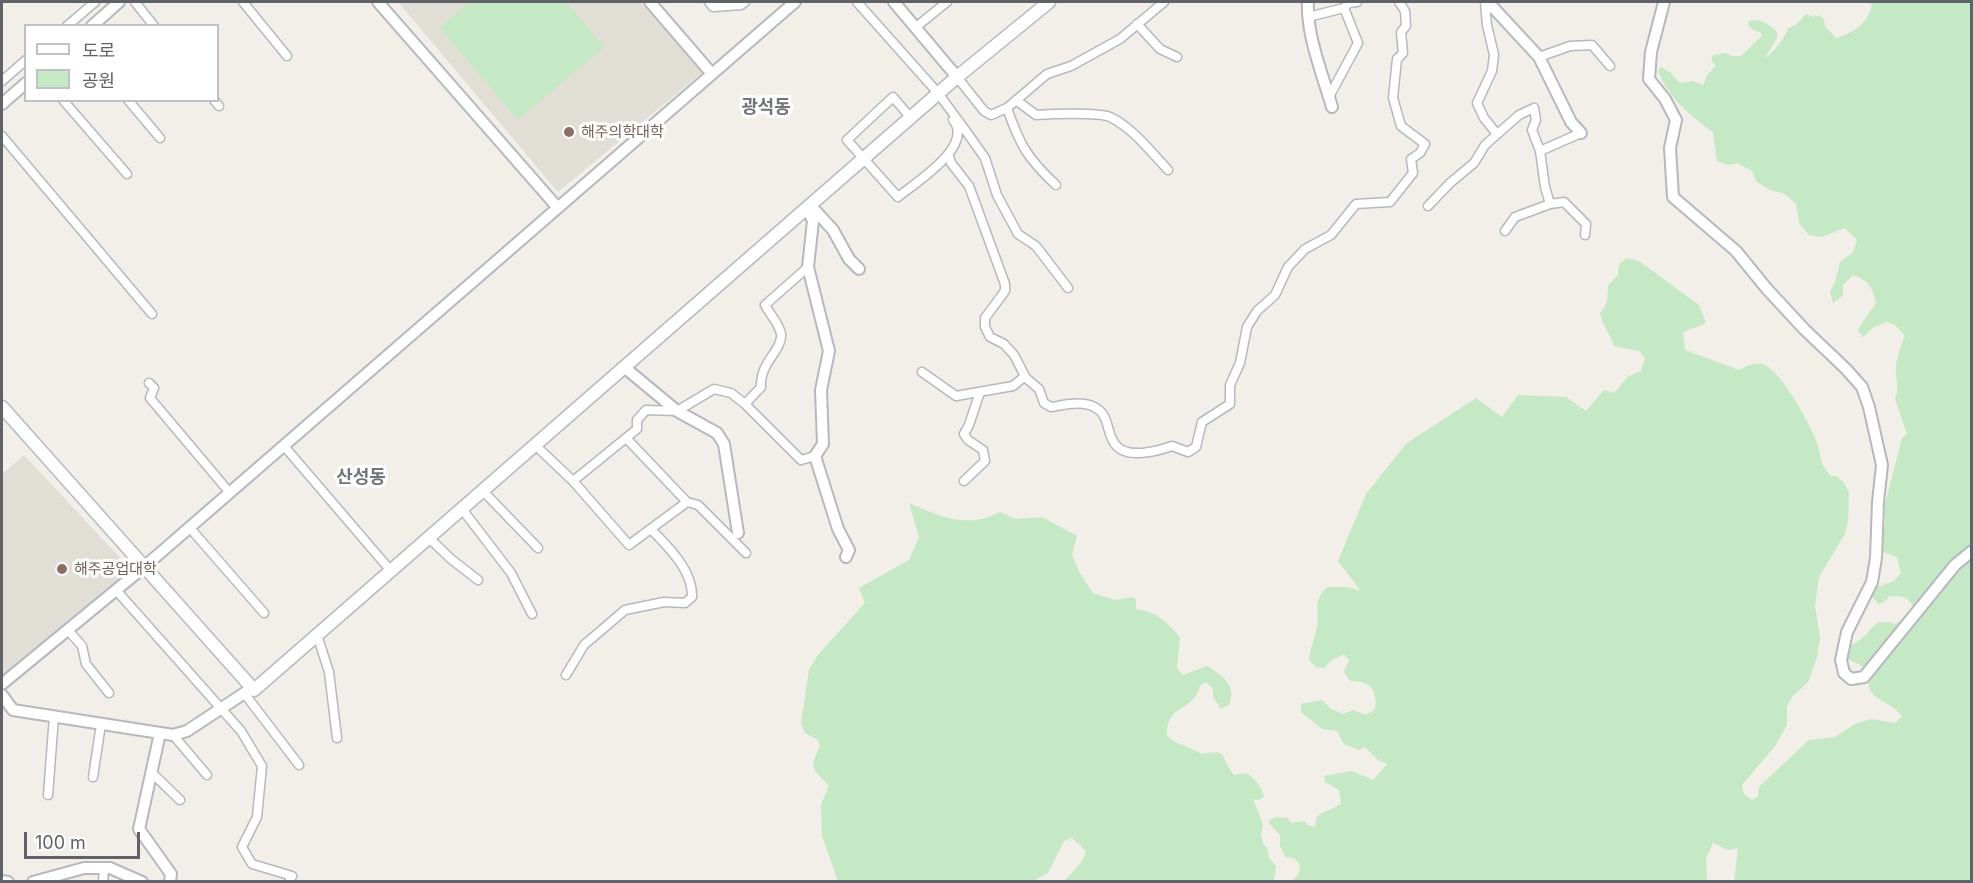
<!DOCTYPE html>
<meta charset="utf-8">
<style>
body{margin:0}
#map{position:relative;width:1973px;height:883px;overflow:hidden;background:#f1efe8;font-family:Inter,"Noto Sans KR",sans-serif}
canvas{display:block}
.frame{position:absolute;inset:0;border:3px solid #5f6368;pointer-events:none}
.legend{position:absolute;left:24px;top:24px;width:195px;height:78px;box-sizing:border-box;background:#fff;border:2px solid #bfc1c3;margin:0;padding:8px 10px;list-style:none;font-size:18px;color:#5f6368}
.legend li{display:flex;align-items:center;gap:12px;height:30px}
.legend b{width:30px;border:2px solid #bfc1c3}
.scale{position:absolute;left:24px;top:832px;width:116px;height:27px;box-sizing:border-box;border:3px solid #5f6368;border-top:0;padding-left:8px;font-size:18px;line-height:21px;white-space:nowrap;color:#5f6368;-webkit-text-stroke:4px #fff;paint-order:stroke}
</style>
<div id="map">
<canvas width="1973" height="883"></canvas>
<div class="frame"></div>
<ul class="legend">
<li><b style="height:8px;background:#fff"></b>도로</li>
<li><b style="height:16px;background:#c5e8c5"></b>공원</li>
</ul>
<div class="scale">100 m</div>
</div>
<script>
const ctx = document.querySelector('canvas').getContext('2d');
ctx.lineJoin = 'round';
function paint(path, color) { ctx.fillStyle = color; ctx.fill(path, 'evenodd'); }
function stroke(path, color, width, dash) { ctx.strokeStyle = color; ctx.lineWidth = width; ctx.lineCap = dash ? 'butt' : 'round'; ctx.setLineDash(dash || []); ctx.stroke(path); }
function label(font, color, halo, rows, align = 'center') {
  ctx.font = font + ' Inter,"Noto Sans KR",sans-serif'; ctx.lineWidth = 6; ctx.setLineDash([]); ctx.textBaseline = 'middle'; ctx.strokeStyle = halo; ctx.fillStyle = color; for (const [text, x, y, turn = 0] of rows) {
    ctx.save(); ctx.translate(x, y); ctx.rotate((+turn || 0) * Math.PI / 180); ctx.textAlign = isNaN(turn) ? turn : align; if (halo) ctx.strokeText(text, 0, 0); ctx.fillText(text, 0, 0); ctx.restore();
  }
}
const education = new Path2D(`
 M398 2H640L703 72 558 192Z
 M24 455 123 561 122 577 2 675V474Z`);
const green = new Path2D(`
 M470 2H566L604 47 518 120 440 28Z
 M1869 2H1971V881H1734L1738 848 1728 850 1713 843 1706 858 1707 881H1292L1299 873 1300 865 1294 858 1285 857 1280 845V835L1269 823V820L1276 817 1288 818 1291 823 1304 821 1308 825 1315 827 1317 816 1341 804 1339 790 1325 782 1324 776 1352 771 1373 780 1387 764 1378 760 1365 747 1359 750 1344 744 1337 731 1322 729 1301 712V704L1322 700 1331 709 1343 714 1353 710 1366 715 1375 709C1378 689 1369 681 1350 681L1344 672 1349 660 1344 654 1331 661 1324 668 1316 667 1309 660C1310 648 1315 638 1317 627 1320 611 1312 601 1327 587H1348L1361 591 1338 561 1366 494 1407 443 1476 398 1502 417 1518 395 1566 397 1586 411 1604 390 1615 393 1627 377 1641 371 1645 358 1639 351 1614 346C1610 334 1603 326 1600 314L1607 302 1608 286 1618 275 1619 264 1627 258 1639 261 1699 305 1706 322C1698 329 1690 327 1683 333L1685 350 1739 370C1747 366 1757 361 1765 365 1782 373 1811 425 1817 443 1823 460 1817 460 1831 476H1837L1845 484 1849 493 1848 521 1845 534 1819 577 1815 606 1820 638 1817 657 1808 682 1792 697 1787 706V725L1775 746 1742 785 1744 794 1752 800 1758 796 1759 787 1766 780 1809 740 1835 737 1855 724 1871 719 1895 723 1902 717C1896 705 1880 703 1872 693 1866 685 1871 674 1863 667 1855 659 1847 666 1844 649 1850 645 1857 643 1862 638 1876 627 1873 617 1895 624L1903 619 1913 606C1907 596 1901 596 1890 596L1884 602 1879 604 1871 596 1874 588 1894 581 1901 573 1897 557 1883 552 1882 540 1885 524V504L1902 438 1907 434 1895 399C1899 390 1897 384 1896 375 1895 361 1900 348 1905 336L1895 325 1886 322 1874 327 1863 337 1858 331C1862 320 1870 313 1876 303 1872 287 1870 281 1853 275L1843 285V296L1833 303 1830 292 1835 282 1840 262 1853 252 1857 240 1845 228 1822 237 1809 235 1799 223 1796 204 1785 194 1770 190 1756 181 1752 171 1737 163 1729 165 1717 161 1713 132C1691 117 1668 97 1658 71L1661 67 1671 73 1680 83 1693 81 1703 85 1707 75 1716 66 1711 60 1713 55 1726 53 1732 56H1741L1762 36 1760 32 1753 30 1748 25 1749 21C1762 18 1769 24 1777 32V38L1765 58C1773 53 1786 37 1788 28L1796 25 1806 14 1813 17 1819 15 1824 19 1825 26 1836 38C1853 33 1868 23 1872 6Z
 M909 503C941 517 967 529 1000 512L1016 519 1042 517 1077 536 1072 555 1080 573 1093 593 1115 600 1133 597 1136 600V609C1155 611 1169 623 1180 638L1177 668 1183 675 1207 666C1223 676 1237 685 1229 705L1221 709 1213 697V689L1206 682 1200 686C1193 713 1165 703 1167 736 1178 746 1190 746 1201 754 1231 749 1219 757 1234 775L1247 773C1255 779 1263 788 1264 797L1259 800 1253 799 1263 824 1261 835 1263 844 1267 848 1269 858 1276 866 1274 881H1064C1073 872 1083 863 1086 851L1072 838 1064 841 1048 873 1033 881H838L822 836 821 804 829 786C812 768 809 769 820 746L818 740 805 733 801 723 809 670 817 656 865 603 859 588 909 560 919 537Z`);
const minor = new Path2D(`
 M135 2 154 26
 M243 2 287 56
 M709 2 713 7 741 5 745 2
 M857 2 938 93 968 134 985 158 997 195 1018 234 1036 246 1068 288
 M1485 2 1487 25 1494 55 1492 71 1477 103 1484 118 1497 134
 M1308 17 1344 8 1349 3 1357 2
 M1137 24 1160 49 1177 57
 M67 26 95 2
 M916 27 947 2
 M1539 57 1570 46 1592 45 1610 66
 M957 77 984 111 991 115 1007 108 1047 74 1071 66 1120 39 1164 2
 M2 81 26 60
 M1329 97 1358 43 1344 8
 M63 100 127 174
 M128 100 160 138
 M214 100 219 106
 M1016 100 1036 115C1049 114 1099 112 1110 117 1133 128 1151 152 1168 170
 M1007 108C1020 145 1027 158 1056 185
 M910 117 893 97 847 140 898 197C915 183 975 146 953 120
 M2 136 152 314
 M949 156 951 163 969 186 1005 284V291L985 318V327L990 337 1004 344 1014 355 1026 378 1039 389 1044 403 1051 407C1065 405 1083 400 1096 408 1110 416 1106 433 1115 444 1126 460 1158 451 1172 446L1188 452 1196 447 1202 422 1230 404V385L1240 363 1247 327 1257 311 1275 295 1288 267 1305 249 1331 235 1356 204 1390 202 1413 173 1411 159 1420 153 1425 144 1401 126 1393 98 1397 59 1403 53 1401 32 1406 26 1405 11 1399 2
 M1550 204 1545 187 1540 151 1581 133
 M1428 206 1450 183 1474 163 1485 145 1519 115 1534 108 1536 120 1532 130 1540 151
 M1505 231 1515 217 1550 204 1564 202 1586 224 1585 235
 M922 372 956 396 1013 386 1025 376
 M149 383 154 388 150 398 230 493
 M745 404 761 387C759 363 783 350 781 334 780 325 769 313 765 305L808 267
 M626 438 637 429V420L646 410 677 411 714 389 731 393 745 404 801 460 815 456
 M535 445 573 481 629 545 687 502
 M284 446 391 571
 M573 481 626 438 687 502 698 505 746 553
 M964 481 985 461 983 450 968 440 964 434 969 425 980 392
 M483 491 538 548
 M462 509 511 573 532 614
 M190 528 264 613
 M429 538 451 559 478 580
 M116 590 241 731 262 766 257 817 242 847 252 864 292 876 289 882
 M68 630 82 646 86 664 109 693
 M317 635 329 672 337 738
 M566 675 584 645 625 610 664 602 685 603 692 597C693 570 668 547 651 529
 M244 693 299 765
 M173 735 207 775
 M151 772 180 800
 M93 777 101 724
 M48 795 54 716
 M103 882 104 868`);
const tertiary = new Path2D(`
 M378 2 558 208
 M650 2 712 74
 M894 2 957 77
 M1308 2C1306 34 1323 76 1332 107
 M1488 2 1539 57 1571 122 1581 133
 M1664 2 1651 52 1649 79 1665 99 1676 120 1670 148 1673 197 1736 251 1767 289 1804 329 1846 369 1862 387 1869 407 1882 465 1878 502 1876 558 1872 582 1847 632 1841 660 1844 673 1851 679 1864 677 1955 565 1972 551
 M92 26 119 2
 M2 104 26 83
 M810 205 833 230 849 259 859 269
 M807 208 813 221 808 267 829 351 821 390 823 444 815 456 838 529 849 550 846 557
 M624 367 677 411 717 433 724 444 738 533
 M2 684 144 567 795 2
 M2 695 13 710 173 735 187 731 252 688
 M160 733 139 829 171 874 170 882
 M2 881 8 882
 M33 882 84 868H110L142 882`);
const secondary = new Path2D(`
 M2 407 254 690 957 77 1049 2`);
const markers = [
 [569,132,6,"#8d6e63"],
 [62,569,6,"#8d6e63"]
];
const educationNames = [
 ["해주의학대학",581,132],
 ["해주공업대학",74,569]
];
const quarterNames = [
 ["광석동",766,108],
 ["산성동",361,478]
];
paint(education, '#e1ded6');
paint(green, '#c5e8c5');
stroke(minor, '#b5b8bc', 11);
stroke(tertiary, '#b5b8bc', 14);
stroke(secondary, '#b6babf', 15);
stroke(minor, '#fff', 8);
stroke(tertiary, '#fff', 10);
stroke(secondary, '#fff', 12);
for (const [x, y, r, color] of markers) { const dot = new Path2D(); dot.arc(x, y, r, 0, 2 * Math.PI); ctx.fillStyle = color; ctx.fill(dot); stroke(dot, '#fff', 2); }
label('15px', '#785e54', '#fff', educationNames, 'left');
label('bold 18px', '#70757a', '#fff', quarterNames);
</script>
